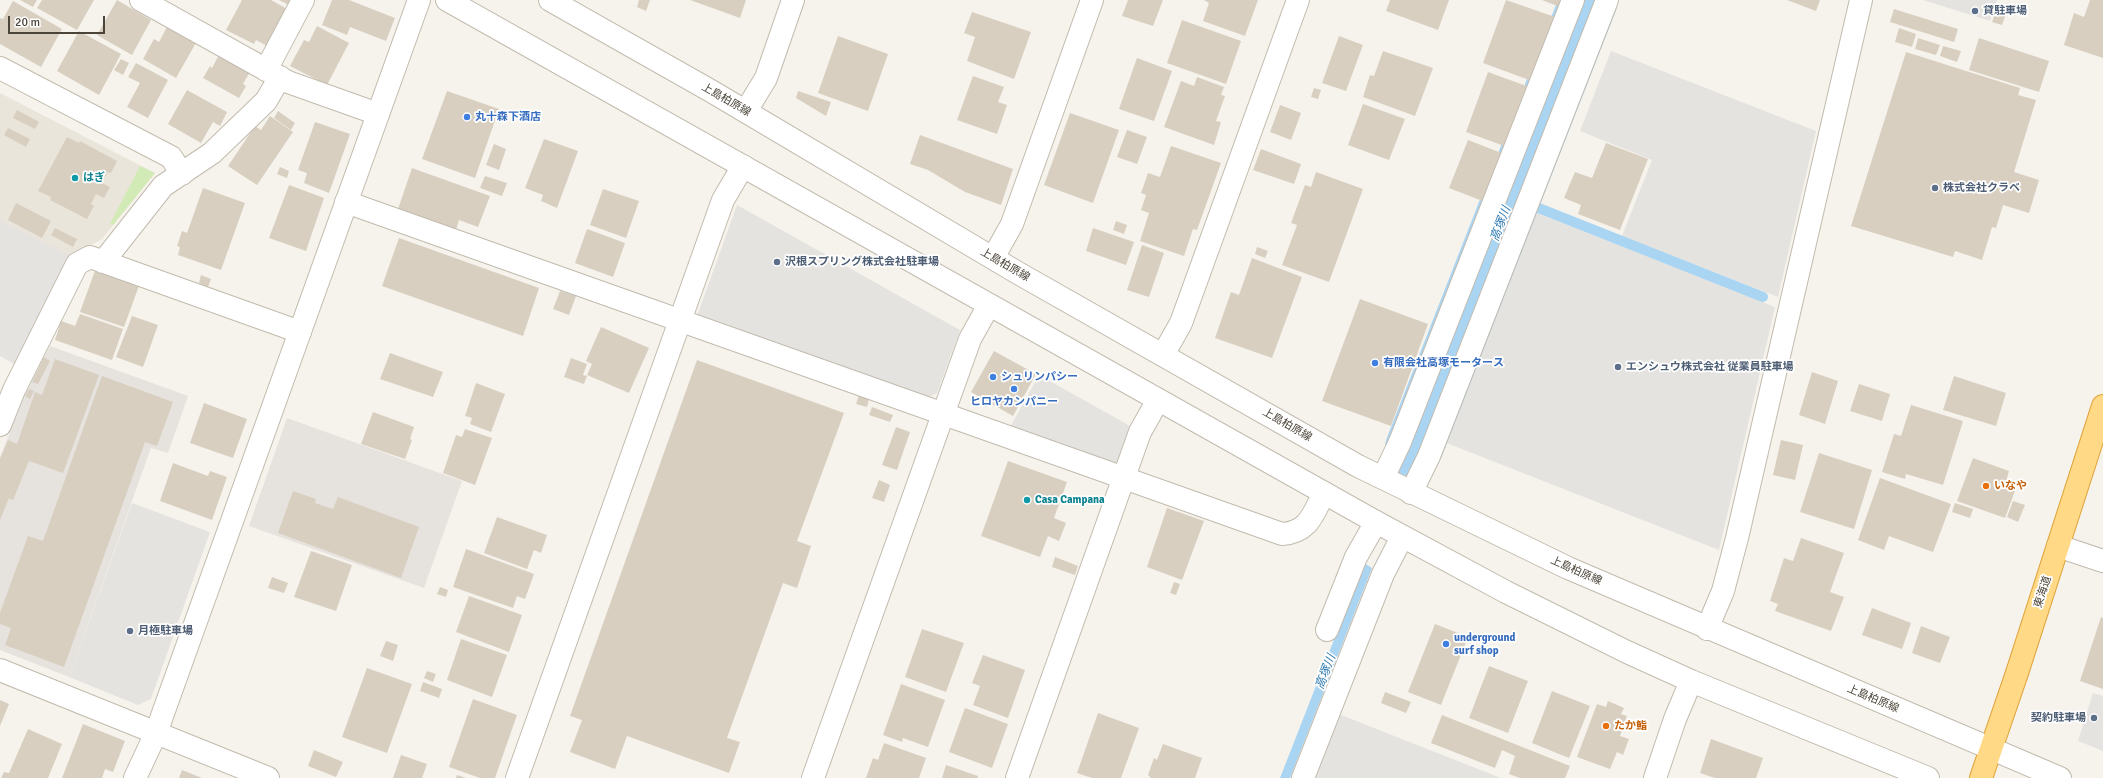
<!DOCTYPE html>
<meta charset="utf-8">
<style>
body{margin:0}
#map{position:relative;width:2103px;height:778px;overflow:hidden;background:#f6f3ec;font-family:Signika,sans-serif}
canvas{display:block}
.scale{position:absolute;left:8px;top:16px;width:97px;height:18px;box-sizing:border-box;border:2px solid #4b4439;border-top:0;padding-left:5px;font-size:12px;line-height:14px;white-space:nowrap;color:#4b4439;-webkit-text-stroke:3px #fff;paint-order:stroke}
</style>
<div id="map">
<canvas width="2103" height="778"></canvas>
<div class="scale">20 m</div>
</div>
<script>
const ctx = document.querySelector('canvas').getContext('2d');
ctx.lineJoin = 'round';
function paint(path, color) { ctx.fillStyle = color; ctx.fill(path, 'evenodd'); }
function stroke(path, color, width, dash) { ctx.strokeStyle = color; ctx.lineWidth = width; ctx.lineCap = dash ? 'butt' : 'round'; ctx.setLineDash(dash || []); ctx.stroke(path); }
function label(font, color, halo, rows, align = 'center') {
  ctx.font = font + ' Signika,"Noto Sans JP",sans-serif'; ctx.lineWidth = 3.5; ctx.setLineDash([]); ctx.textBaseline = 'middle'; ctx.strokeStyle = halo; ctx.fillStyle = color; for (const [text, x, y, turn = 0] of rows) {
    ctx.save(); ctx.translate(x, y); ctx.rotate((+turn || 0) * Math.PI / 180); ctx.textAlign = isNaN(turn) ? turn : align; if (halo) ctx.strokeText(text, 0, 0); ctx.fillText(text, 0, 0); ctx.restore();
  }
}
const residential = new Path2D(`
 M0 93 155 173 102 239 70 256 0 356Z`);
const industrial = new Path2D(`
 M50 346 188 396 168 453 151 448 69 677 0 650V457L25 395Z
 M287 418 462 481 424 588 249 526Z`);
const green = new Path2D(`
 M140 166 155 173 113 225 110 224Z`);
const parking = new Path2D(`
 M1923 0H1997L1990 21Z
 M1611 51 1816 131 1778 297 1622 236 1652 160 1580 131Z
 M737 205 960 330 937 393 928 398 697 316Z
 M1534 212 1775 307 1719 550 1444 442Z
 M0 220 70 256 16 365 0 356Z
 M1039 375 1130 426 1116 465 1010 427Z
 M132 503 210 532 151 699 138 705 69 677Z
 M2093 693 2103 696V751L2078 741Z
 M1336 713 1501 778H1311Z`);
const water = new Path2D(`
 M1364 563 1372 568 1290 778H1280Z`);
const stream = new Path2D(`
 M1511 198 1518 200
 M1536 207 1763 297`);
const river = new Path2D(`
 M1414 448 1589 0`);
const building = new Path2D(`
 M20 0H37L33 7Z
 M42 0H94L77 30 37 8Z
 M117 0 151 20 132 55 97 35Z
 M242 0H271L289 10 269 47 256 40 254 44 226 30Z
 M279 0H291L289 5Z
 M332 0H349L395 18 386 41 350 27 347 35 322 25Z
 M639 0H650L646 11 637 7Z
 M690 0H746L740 18Z
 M1128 0H1163L1153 26 1122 16Z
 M1204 0H1258L1245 36 1203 21 1209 3Z
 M1390 0H1449L1438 30 1386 11Z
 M1506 0 1555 17 1532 81 1483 63Z
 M1542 0H1562L1560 7Z
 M1787 0H1820L1816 11Z
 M2090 0H2103V58L2064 45 2074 13 2084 17Z
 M13 1 62 29 41 67 0 44V18L3 19Z
 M1894 9 1958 29 1954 42 1890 22Z
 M1996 11 2006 14 2002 25 1992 22Z
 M972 12 1031 32 1014 79 967 61 975 37 964 33Z
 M1182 20 1241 41 1226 84 1167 63Z
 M168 25 197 41 176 78 143 59 154 39 159 42Z
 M317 26 349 43 327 85 290 66 304 40 309 42Z
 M1899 28 1916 34 1912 47 1895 42Z
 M79 31 121 54 99 95 57 71Z
 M838 36 888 54 868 111 818 93Z
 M1339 36 1363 45 1346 91 1322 83Z
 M1918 38 1940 45 1936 55 1915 49Z
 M1979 38 2049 61 2039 92 1969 70Z
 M1943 46 1961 51 1957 62 1940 56Z
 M1383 51 1433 68 1415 116 1363 97 1370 75 1374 76Z
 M1906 52 2020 88 2018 95 2036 100 2014 172 2039 180 2029 213 2003 205 1996 228 1992 227 1982 260 1955 251 1953 257 1851 226Z
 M220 53 251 70 243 84 246 86 239 98 203 78 210 66 212 68Z
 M1137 58 1172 71 1154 121 1119 109Z
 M121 59 129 63 123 75 114 70Z
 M136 63 168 80 148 118 127 107 140 83 128 77Z
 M1488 72 1529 87 1507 147 1466 132Z
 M973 76 1004 87 998 102 1007 105 997 134 957 120Z
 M1197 77 1224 87 1221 95 1225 96 1216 121 1221 122 1214 145 1164 127 1181 81 1194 86Z
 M1314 88 1321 90 1318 99 1311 97Z
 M187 90 227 112 220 126 213 122 201 143 168 124Z
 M447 91 499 109 475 178 422 159Z
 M798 91 831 102 826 116 796 98Z
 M1363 104 1405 119 1389 160 1348 145Z
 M1280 105 1301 113 1291 140 1270 132Z
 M17 110 39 122 35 129 13 118Z
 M278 111 295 123 291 130 274 118Z
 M1070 113 1119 130 1093 203 1044 185Z
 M270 116 293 132 257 185 228 166 255 126 261 130Z
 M315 122 350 134 329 193 304 183 307 173 298 170Z
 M8 128 30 139 26 147 4 135Z
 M1127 130 1147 137 1137 164 1117 157Z
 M920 135 1013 169 1001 205 965 192 928 170 910 164Z
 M67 137 79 143 80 141 117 161 111 173 108 172 102 183 110 187 104 198 96 194 91 204 94 206 87 219 50 200 51 197 38 191Z
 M544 139 578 151 557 208 541 201 543 195 525 188Z
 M1468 140 1504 154 1485 202 1449 188Z
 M1606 143 1648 159 1620 230 1578 214 1581 205 1564 198 1575 172 1592 178Z
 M494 144 506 149 499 170 486 165Z
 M1171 146 1221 163 1197 230 1193 229 1184 256 1140 241 1149 213 1141 210 1146 195 1141 193 1148 173 1160 177Z
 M1261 149 1301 164 1294 184 1253 170Z
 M280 167 289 171 287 178 277 174Z
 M412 168 490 196 478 227 459 220 456 230 398 209Z
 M1316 172 1363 189 1329 282 1282 265 1297 225 1291 223 1305 185 1311 187Z
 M485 176 507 183 502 196 480 188Z
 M289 185 324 198 306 251 269 238Z
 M203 188 245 203 221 270 178 255 180 247 177 246 182 231 187 233Z
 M603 189 639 201 626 238 590 225Z
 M16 203 51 221 42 238 8 220Z
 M1116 221 1127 225 1124 234 1113 230Z
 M55 228 77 239 73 247 51 235Z
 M1093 228 1134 242 1126 265 1086 251Z
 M587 229 625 243 613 277 575 263Z
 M399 238 539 288 523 336 382 286Z
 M1142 245 1164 253 1149 297 1127 290Z
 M1257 247 1268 251 1265 258 1255 254Z
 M1252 258 1302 277 1272 358 1215 338 1231 292 1239 295Z
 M96 268 140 283 124 327 80 312Z
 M201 275 211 279 208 287 199 283Z
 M560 291 576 296 569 315 553 309Z
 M1360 299 1428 324 1391 426 1322 401Z
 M80 314 123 329 112 360 55 340 61 321 75 326Z
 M132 316 158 325 143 367 116 357Z
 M601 327 649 348 629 393 587 375 592 364 586 361Z
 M994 351 1036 374 1013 416 971 392Z
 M390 353 443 372 433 397 380 379Z
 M44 357 50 361 38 384 32 382Z
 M571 358 587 364 583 375 587 376 584 384 564 377Z
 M55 359 99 375 63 473 29 461 13 500 9 498 0 520V459L8 440 17 444 35 392 42 395Z
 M697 360 844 413 797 541 811 546 797 588 783 583 727 738 740 742 729 773 627 736 615 769 570 752 582 720 570 716Z
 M1812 372 1838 381 1825 424 1799 415Z
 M102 376 173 402 157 446 145 442 64 667 5 645 11 628 0 624V613L28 536 43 541Z
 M1954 376 2006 393 1996 426 1943 410Z
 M476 383 505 394 491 432 470 424 472 418 465 416Z
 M1859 384 1890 394 1882 421 1850 411Z
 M29 389 34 391 30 399 25 396Z
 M859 395 869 399 867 407 856 404Z
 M204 403 247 419 233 458 190 443Z
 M1911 405 1963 421 1943 485 1906 474 1905 479 1882 472 1894 434 1901 436Z
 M872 407 893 415 890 422 869 415Z
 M373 412 414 427 410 439 412 440 405 459 361 444Z
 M896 427 910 432 897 470 882 465Z
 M465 429 492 438 475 485 443 473 456 435 462 437Z
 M1781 440 1803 445 1795 480 1773 475Z
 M1819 453 1872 470 1854 529 1800 512Z
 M1973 458 2009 471 2005 485 2016 488 2005 518 1957 501Z
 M1008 461 1067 482 1054 518 1066 523 1059 541 1048 536 1040 557 981 536Z
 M173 463 208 476 210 471 227 477 212 520 160 501Z
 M1880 478 1951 504 1933 552 1889 536 1884 550 1858 540Z
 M879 480 890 485 884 502 872 498Z
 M293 491 316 499 315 503 333 509 338 497 419 527 401 578 278 533Z
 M2013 501 2025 505 2018 522 2007 517Z
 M1955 503 1973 509 1970 518 1952 512Z
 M1167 508 1204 521 1182 580 1147 567Z
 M497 517 547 535 541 553 534 550 527 569 484 553Z
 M1801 538 1844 553 1830 592 1844 597 1831 631 1775 611 1778 604 1770 601 1784 558 1793 561Z
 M466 549 534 574 525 599 517 596 513 608 453 587Z
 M311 551 352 565 336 611 294 597Z
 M1055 557 1078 566 1075 575 1052 567Z
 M272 577 288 583 284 593 268 588Z
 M1174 582 1180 584 1176 595 1170 593Z
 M440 587 448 590 446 597 437 594Z
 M469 596 522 615 509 652 456 632Z
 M1872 608 1911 623 1902 649 1862 635Z
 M2101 617 2103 618V689L2080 681Z
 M1435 624 1468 637 1441 705 1408 692Z
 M1921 626 1950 637 1940 663 1912 653Z
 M922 629 964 643 946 692 905 677Z
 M461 639 507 655 492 697 447 680Z
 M386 641 398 645 393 661 380 656Z
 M983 655 1025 670 1008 718 973 705 980 686 972 683Z
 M1489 666 1528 681 1508 733 1469 718Z
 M367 668 412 684 387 753 342 737Z
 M427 671 436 674 433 682 424 678Z
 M423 682 442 689 439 698 420 691Z
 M901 684 945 700 928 747 903 738 902 742 883 735Z
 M1552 691 1590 706 1569 758 1532 743Z
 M1385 692 1411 702 1406 713 1381 703Z
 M473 699 517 715 495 778H480L449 767Z
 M0 700 9 704 0 726Z
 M1608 701 1624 708 1621 714 1627 716 1620 736 1629 739 1623 755 1617 752 1610 769 1577 757 1597 704 1606 707Z
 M965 708 1008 724 992 768 949 752Z
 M1098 713 1139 728 1121 778H1092L1077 773Z
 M1442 715 1570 766 1565 778H1520L1509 774 1515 756 1502 750 1495 768 1431 743Z
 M83 724 125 741 113 772 105 769 102 778H62Z
 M28 729 62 744 48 778H1L4 772 9 773Z
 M1711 739 1763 758 1756 778H1715L1700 773Z
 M884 743 926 758 919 778H866L873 758 878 760Z
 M1163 744 1202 758 1195 778H1151L1148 775 1154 758 1157 760Z
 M314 750 343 762 336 777 308 766Z
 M401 755 427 764 422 778H393Z
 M946 765 978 776V778H942Z
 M182 770 202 778H179Z
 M457 775 466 778H456Z`);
const minor = new Path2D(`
 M141 0 288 82 378 114
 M0 68 171 157 182 174
 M266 70 303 0
 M746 111 766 78 793 0
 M346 202 1282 534C1309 532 1313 514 1324 493
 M993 258 1012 224 1092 0
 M103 262 163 186 212 153 266 101 280 77
 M1163 355 1181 323 1298 0
 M0 425 14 390 77 264 90 257 300 332
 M1383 478 1400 442 1573 0
 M1411 493 1429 456 1607 0
 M1707 629 1723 591 1737 538 1861 0
 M1327 630 1356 557 1376 522
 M517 778 723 200 743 166
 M813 778 970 339 989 305
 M1017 778 1140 432 1158 400
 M1303 778 1383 574 1402 537`);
const tertiary = new Path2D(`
 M447 0 1376 522 1506 592 1627 652 1691 681 1928 778
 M550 0 711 91 1018 273 1358 466 1568 568 2060 778
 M2058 546 2103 561
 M0 670 268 778
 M135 778 156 733 166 705 419 0
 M1655 778 1675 719 1691 681`);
const trunk = new Path2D(`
 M1981 778 2017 673 2103 406`);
const markers = [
 [1975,11,4,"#5c6f8a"],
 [467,117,4,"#3f7fe0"],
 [75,178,4,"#0f9aa8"],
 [1935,188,4,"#5c6f8a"],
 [777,262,4,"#5c6f8a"],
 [1375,363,4,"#3f7fe0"],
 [1618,367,4,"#5c6f8a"],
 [993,377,4,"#3f7fe0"],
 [1014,389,4,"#3f7fe0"],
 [1986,486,4,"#e8710a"],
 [1027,500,4,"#0f9aa8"],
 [130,631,4,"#5c6f8a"],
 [1446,644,4,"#3f7fe0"],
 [2094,718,4,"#5c6f8a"],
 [1606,726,4,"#e8710a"]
];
const serviceNames = [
 ["貸駐車場",1983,11],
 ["株式会社クラベ",1943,188],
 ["沢根スプリング株式会社駐車場",785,262],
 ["エンシュウ株式会社 従業員駐車場",1626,367],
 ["月極駐車場",138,631],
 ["契約駐車場",2086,718,"right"]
];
const streetNames = [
 ["上島柏原線",726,100,30],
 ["上島柏原線",1005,265,30],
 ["上島柏原線",1287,425,30],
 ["上島柏原線",1576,571,24],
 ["東海道",2043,592,-72],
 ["上島柏原線",1873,699,23]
];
const shopNames = [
 ["丸十森下酒店",475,117],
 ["有限会社高塚モータース",1383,363],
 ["シュリンパシー",1001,377],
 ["ヒロヤカンパニー",1014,402,"center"],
 ["underground",1454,638],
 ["surf shop",1454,651]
];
const cultureNames = [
 ["はぎ",83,178],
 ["Casa Campana",1035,500]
];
const foodNames = [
 ["いなや",1994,486],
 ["たか鮨",1614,726]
];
const waterNames = [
 ["高塚川",1501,224,-69],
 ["高塚川",1326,672,-69]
];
paint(residential, '#eae5da');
paint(industrial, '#e6e2dd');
paint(green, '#d2eab5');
paint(parking, '#e5e3e0');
paint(water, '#a9d4f2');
stroke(stream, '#a9d4f2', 10);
stroke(river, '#a9d4f2', 58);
paint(building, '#d8cfc1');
stroke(minor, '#c2bbae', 24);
stroke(tertiary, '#c2bbae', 24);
stroke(trunk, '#e0a43c', 24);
stroke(minor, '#fff', 22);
stroke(tertiary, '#fff', 22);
stroke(trunk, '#ffd985', 22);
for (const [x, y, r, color] of markers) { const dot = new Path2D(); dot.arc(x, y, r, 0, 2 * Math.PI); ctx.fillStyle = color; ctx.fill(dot); stroke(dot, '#fff', 1.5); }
label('bold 11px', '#4e5e75', '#fff', serviceNames, 'left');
label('11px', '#4b4439', '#fff', streetNames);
label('bold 11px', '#366cbe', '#fff', shopNames, 'left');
label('bold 11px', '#0d838f', '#fff', cultureNames, 'left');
label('bold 11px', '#c56008', '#fff', foodNames, 'left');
label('italic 12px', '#2e7ab2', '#fff', waterNames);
</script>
